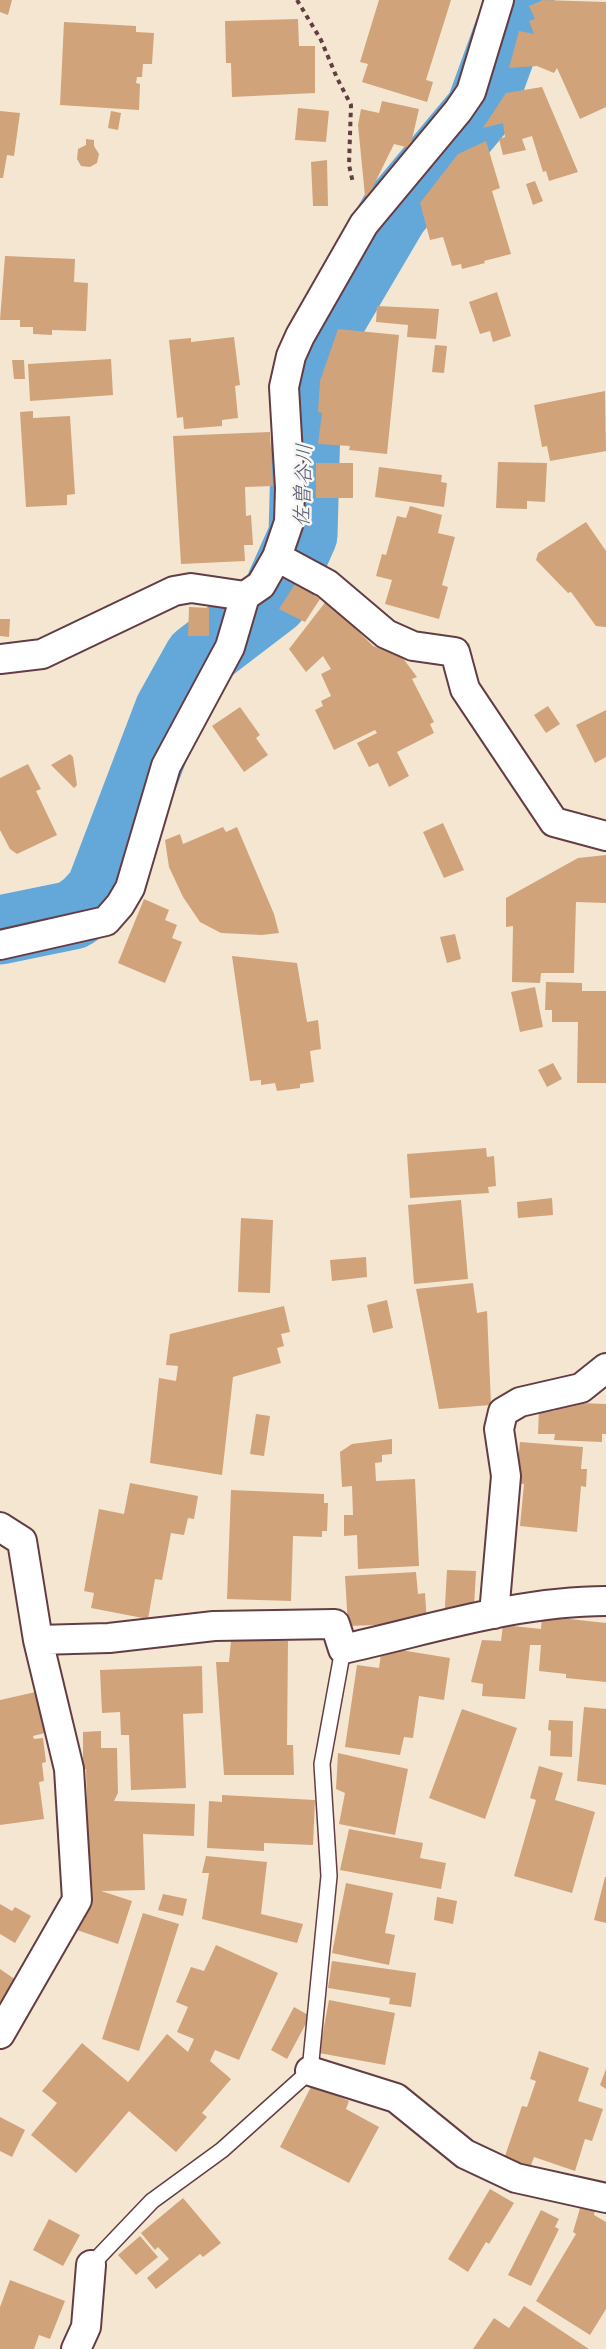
<!DOCTYPE html>
<meta charset="utf-8">
<style>
body{margin:0}
canvas{display:block;background:#f4e6d1}
</style>
<canvas width="606" height="2349"></canvas>
<script>
const ctx = document.querySelector('canvas').getContext('2d');
ctx.lineJoin = 'round';
function stroke(path, color, width, dash) { ctx.strokeStyle = color; ctx.lineWidth = width; ctx.lineCap = dash ? 'butt' : 'round'; ctx.setLineDash(dash || []); ctx.stroke(path); }
function paint(path, color) { ctx.fillStyle = color; ctx.fill(path, 'evenodd'); }
function label(font, color, halo, rows, align = 'center') {
  ctx.font = font + ' "Playpen Sans","Klee One",sans-serif'; ctx.lineWidth = 5; ctx.setLineDash([]); ctx.textBaseline = 'middle'; ctx.strokeStyle = halo; ctx.fillStyle = color; for (const [text, x, y, turn = 0] of rows) {
    ctx.save(); ctx.translate(x, y); ctx.rotate((+turn || 0) * Math.PI / 180); ctx.textAlign = isNaN(turn) ? turn : align; if (halo) ctx.strokeText(text, 0, 0); ctx.fillText(text, 0, 0); ctx.restore();
  }
}
const river = new Path2D(`
 M0 930 73 915 87 905 100 891 169 710 198 658 274 600 303 535 307 389 313 360 321 337 394 213 480 110 520 0`);
const building = new Path2D(`
 M0 0H12L8 15 0 12Z
 M379 0H451L426 80 433 82 427 102 362 82 368 64 360 62Z
 M543 0 606 2V107L580 119 557 68 554 73 537 66 509 68 519 31 534 34 529 21 535 19 529 6Z
 M298 19 299 46H315V93L232 97 231 63H226L225 21Z
 M64 22 136 26V32L154 33 152 64H143L142 77H137L136 83 140 84 139 110 60 105Z
 M542 87 578 172 549 181 546 171 543 172 532 136 522 139 526 150 503 155 499 139 505 137 503 123 483 128 506 93Z
 M382 101 419 109 410 148 394 144 368 197 365 196 358 125 361 109 379 113Z
 M298 108 329 111 326 142 295 140Z
 M0 111 20 113 14 156 7 155 3 178H0Z
 M111 111 121 113 118 130 108 128Z
 M86 139 94 140V146L99 154 97 163 90 167 81 166 77 159 78 149 86 145Z
 M486 141 500 188 492 191 511 254 484 261 485 263 462 269 461 264 452 266 443 237 430 240 420 203 458 154Z
 M327 160 328 206H313L311 162Z
 M535 181 543 201 533 205 526 184Z
 M5 256 75 259 74 282 88 283 86 331 52 330V335L33 334V327H20V320H0Z
 M497 292 511 336 493 342 490 331 480 334 469 302Z
 M377 306 439 309 436 339 407 337 408 325 376 322Z
 M338 329 399 335 387 454 349 450 350 446 318 444 322 413 318 412 320 381Z
 M234 337 240 385 235 386 238 418 222 420V426L184 429 183 417 177 418 169 340 191 338V342Z
 M435 345 447 346 444 373 432 372Z
 M111 359 113 395 30 401 28 364Z
 M12 360H24L25 379H14Z
 M605 391 606 451 550 461 547 446 542 447 534 405Z
 M33 411V418L70 416 75 494 67 495V505L26 507 20 412Z
 M270 432 273 486 245 487 246 516 251 515 253 545H244L245 561 181 564 173 436Z
 M498 462 547 463 545 502 527 501V509L496 508Z
 M316 463H353V498H316Z
 M379 467 442 475 441 482 447 483 444 507 375 497Z
 M410 506 442 515 438 533 455 537 442 585 448 587 439 619 385 604 392 580 376 576 382 554 386 555 397 516 406 518Z
 M586 522 606 551V627L596 626 571 592 568 593 536 560 538 553Z
 M295 584 320 599 305 622 279 609Z
 M327 600 373 646 402 657 417 677 412 679 434 722 430 724 434 733 397 752 409 776 389 787 378 763 369 767 357 743 377 733 375 730 334 750 315 710 323 706 321 701 331 696 321 674 331 669 323 656 306 672 289 649Z
 M189 607 209 608V636H188Z
 M0 619H10L9 637 0 636Z
 M548 706 560 724 546 733 534 715Z
 M240 707 260 735 256 738 268 755 244 772 212 726Z
 M606 710V757L595 763 576 725Z
 M70 754 73 757 77 785 74 788 51 765Z
 M28 764 41 789 36 791 57 835 17 854 10 849 0 830V778Z
 M443 823 464 870 444 878 423 832Z
 M223 827 226 832 237 827 274 914 279 933 262 935 221 933 200 922 183 897 169 867 165 840 180 834 183 844Z
 M606 855V903L576 902 574 973H541L540 983 512 982 513 926 506 927V898L578 858Z
 M144 899 169 910 165 920 177 925 172 938 182 942 165 983 118 963Z
 M455 934 461 959 447 963 440 937Z
 M232 956 297 963 307 1022 318 1020 321 1049 310 1051 314 1082 300 1084V1088L277 1091 275 1083 261 1085V1080L250 1081Z
 M546 982 582 983V991H606V1083H577L578 1022H552V1010H545Z
 M535 987 543 1027 520 1032 511 992Z
 M553 1063 562 1079 547 1087 538 1070Z
 M486 1148 487 1157 494 1156 496 1186 488 1187 489 1193 410 1198 407 1154Z
 M552 1198 553 1215 518 1218 517 1202Z
 M461 1200 468 1279 414 1284 408 1205Z
 M241 1218 273 1220 270 1293 238 1292Z
 M366 1257 367 1277 332 1281 330 1260Z
 M473 1283 477 1313 487 1311 491 1405 439 1409 416 1289Z
 M387 1300 393 1328 373 1333 367 1305Z
 M284 1306 290 1332 281 1334 284 1346 277 1348 281 1363 233 1377 222 1475 150 1463 159 1378 176 1381 178 1366 166 1365 170 1334Z
 M555 1402 606 1404V1434H602V1442L554 1440 555 1434H538L539 1410 555 1411Z
 M256 1414 270 1416 264 1456 250 1454Z
 M392 1439V1454L382 1455V1462L375 1463 376 1481 415 1479 419 1566 358 1569 357 1535 344 1536V1515H353L352 1486 342 1487 340 1452 352 1444Z
 M520 1442 583 1447 581 1469H587L586 1487 581 1486 577 1532 520 1526 524 1484 516 1483Z
 M130 1483 198 1496 194 1519 188 1518 184 1535 171 1533 162 1580 155 1579 148 1619 91 1608 94 1593 84 1591 99 1509 124 1514Z
 M231 1490 324 1494V1503H328L327 1531H322V1537L293 1536 291 1601 227 1599Z
 M447 1570 476 1571 474 1607 444 1623Z
 M416 1572 418 1594 425 1593 427 1623 348 1626 345 1576Z
 M542 1616 606 1623V1682L566 1678V1674L539 1671 541 1645H530L525 1699 482 1696 483 1684 471 1682 482 1640 501 1641 503 1625 541 1629Z
 M231 1641H288L287 1745H293L294 1775H224L216 1662H229Z
 M382 1647 450 1658 444 1700 419 1696 413 1738 404 1737 400 1755 345 1747 357 1665 379 1668Z
 M202 1666 203 1713 183 1714 186 1788 131 1790 129 1735H121L120 1712 102 1713 100 1670Z
 M40 1691 49 1732 33 1736 34 1739 43 1738 46 1762 42 1763 44 1781 39 1782 44 1819 0 1825V1700Z
 M584 1707 606 1709V1785L577 1781Z
 M462 1709 517 1728 485 1819 429 1798Z
 M549 1720 573 1721 572 1757 550 1756 551 1731 548 1730Z
 M101 1731V1748H117L118 1793 114 1801 195 1804 194 1836 143 1834 145 1890 101 1891 132 1901 118 1944 74 1929 84 1801H87L86 1769H83V1732Z
 M338 1753 408 1769 395 1835 339 1824 345 1793 336 1789Z
 M539 1766 563 1773 555 1800 595 1812 572 1893 514 1876 536 1800 530 1798Z
 M222 1795 315 1800 313 1845 264 1843V1851L207 1848 209 1801 222 1802Z
 M349 1829 423 1843 420 1858 446 1863 441 1889 340 1870Z
 M206 1856 267 1862 261 1914 303 1924 297 1943 202 1919 209 1873H202Z
 M605 1877H606V1923L594 1920Z
 M346 1883 393 1893 385 1933 395 1935 389 1965 332 1953Z
 M163 1894 187 1899 183 1916 158 1910Z
 M437 1897 457 1901 453 1924 434 1920Z
 M0 1904 12 1911 15 1907 31 1916 15 1943 0 1934Z
 M143 1913 179 1924 139 2051 102 2039Z
 M216 1945 278 1973 239 2060 215 2050 210 2061 231 2079 202 2113 207 2117 176 2152 129 2111 76 2173 31 2135 57 2103 42 2091 82 2043 128 2082 167 2034 188 2052 194 2039 177 2032 188 2007 176 2002 191 1967 204 1971Z
 M332 1961 416 1973 411 2007 389 2004 390 1998 328 1988Z
 M0 1969 16 1980 0 2004Z
 M329 2000 395 2013 385 2065 319 2053Z
 M294 2007 310 2016 287 2059 271 2050Z
 M539 2051 589 2068 578 2101 603 2109 592 2141 585 2139 575 2171 534 2157 530 2168 504 2159 522 2106 527 2107 536 2081 530 2079Z
 M606 2069V2089L600 2085Z
 M312 2085 349 2101 346 2109 379 2127 349 2183 280 2147Z
 M0 2117 25 2130 12 2157 0 2151Z
 M490 2189 514 2203 489 2244 486 2242 468 2272 448 2259Z
 M183 2198 221 2243 203 2257 200 2254 156 2289 147 2278 169 2259 158 2247 155 2250 141 2233Z
 M581 2205 595 2208 594 2215 606 2222V2309L590 2335 536 2301 576 2234 573 2232Z
 M541 2210 559 2219 555 2227 559 2229 531 2286 508 2275Z
 M49 2219 80 2235 63 2266 33 2250Z
 M140 2236 158 2257 136 2275 118 2255Z
 M10 2280 65 2301 50 2339 39 2335 34 2349H0V2307Z
 M524 2306 589 2349H473L494 2318 509 2328Z`);
const path = new Path2D(`
 M297 0 321 40 337 78 351 105 349 165 353 183`);
const service = new Path2D(`
 M91 2265 152 2201 222 2150 310 2071 329 1876 322 1764 343 1649`);
const minor = new Path2D(`
 M277 557 327 584 386 634 413 646 455 652 465 689 554 822 606 836
 M0 659 42 654 174 591 191 588 245 596
 M0 945 106 921 120 905 130 888 166 766 230 647 245 596 261 585 277 557 289 522 290 488 284 387 291 356 300 336 364 224 458 111 471 92 499 0
 M0 1527 22 1541 38 1640 109 1638 214 1626 335 1624 343 1649C429 1630 517 1601 606 1601
 M494 1614 506 1476 499 1429 503 1412 520 1402 581 1388 606 1368
 M0 2034 77 1900 69 1769 38 1640
 M310 2071 396 2098 465 2154 516 2178 606 2198
 M76 2349 86 2327 91 2265`);
const waterNames = [
 ["佐曽谷川",304,485,-88]
];
stroke(river, '#64a8d9', 69);
paint(building, '#d1a37b');
stroke(service, '#643d44', 18);
stroke(minor, '#643d44', 32);
stroke(path, '#643d44', 4, [4.5, 4.5]);
stroke(service, '#fff', 15);
stroke(minor, '#fff', 28);
label('italic 21px', '#545671', '#f6f6f2', waterNames);
</script>
